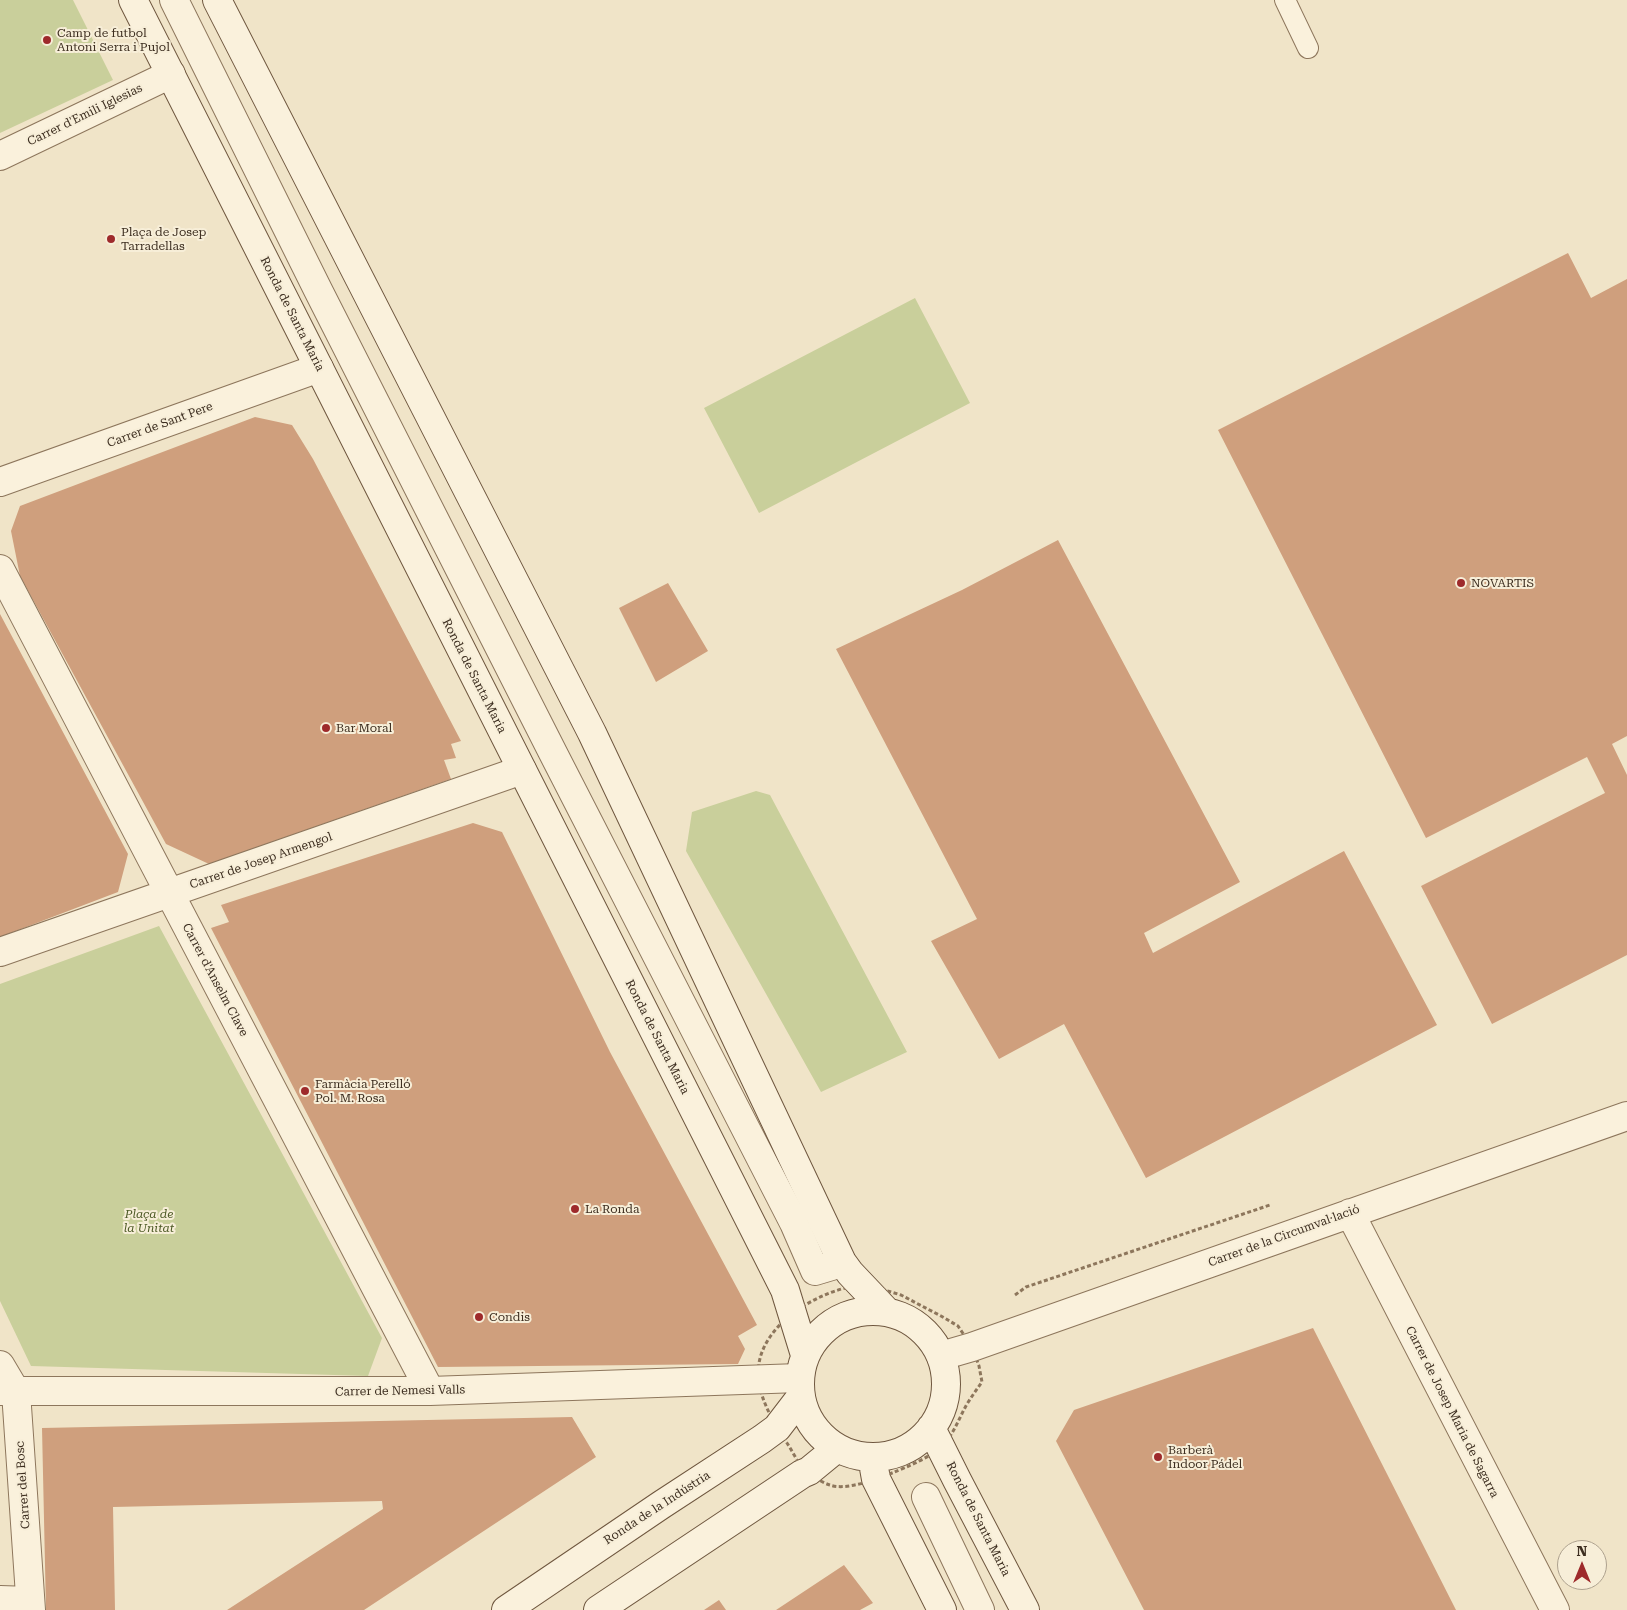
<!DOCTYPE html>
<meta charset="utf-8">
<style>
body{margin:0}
#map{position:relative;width:1627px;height:1610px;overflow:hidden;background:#f0e4c8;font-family:"Roboto Serif",serif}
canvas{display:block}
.north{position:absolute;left:1557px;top:1540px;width:50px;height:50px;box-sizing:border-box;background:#f7eed8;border:1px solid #ada18e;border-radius:50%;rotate:0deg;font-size:14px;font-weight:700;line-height:20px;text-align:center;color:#3d2e20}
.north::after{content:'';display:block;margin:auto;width:18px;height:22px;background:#9e2a2b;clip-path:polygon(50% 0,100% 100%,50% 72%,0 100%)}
</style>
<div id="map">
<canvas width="1627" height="1610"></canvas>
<div class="north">N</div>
</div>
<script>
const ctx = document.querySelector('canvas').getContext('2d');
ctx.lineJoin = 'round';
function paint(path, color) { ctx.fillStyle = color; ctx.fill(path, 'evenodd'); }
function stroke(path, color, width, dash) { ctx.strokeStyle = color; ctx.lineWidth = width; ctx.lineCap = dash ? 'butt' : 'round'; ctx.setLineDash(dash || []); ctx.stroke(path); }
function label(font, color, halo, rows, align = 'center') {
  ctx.font = font + ' "Roboto Serif",serif'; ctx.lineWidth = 4; ctx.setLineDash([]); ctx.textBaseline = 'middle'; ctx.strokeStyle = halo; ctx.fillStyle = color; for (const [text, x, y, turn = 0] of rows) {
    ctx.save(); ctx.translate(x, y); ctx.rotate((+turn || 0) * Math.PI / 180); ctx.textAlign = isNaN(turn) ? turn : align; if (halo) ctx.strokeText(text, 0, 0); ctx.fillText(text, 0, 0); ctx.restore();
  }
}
const green = new Path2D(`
 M0 0H73L113 80 0 133Z
 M915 298 970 403 759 513 704 408Z
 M756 791 770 795 907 1052 821 1092 686 851 692 812Z
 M159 926 382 1338 368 1376 31 1366 0 1301V984Z`);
const building = new Path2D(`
 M1568 253 1591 298 1627 279V736L1612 744 1627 775V955L1492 1024 1421 886 1605 793 1587 757 1426 838 1218 430Z
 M255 417 292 425 313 459 461 741 451 744 456 758 444 760 451 779 209 864 166 844 20 576 11 531 20 506Z
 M1058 540 1240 882 1144 933 1153 953 1344 851 1437 1025 1146 1178 1064 1024 999 1059 931 941 977 919 836 649 962 590Z
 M668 583 708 651 656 682 619 608Z
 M0 614 128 854 118 892 0 937Z
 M473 823 502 832 610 1052 757 1325 738 1336 745 1349 738 1364 438 1367 211 928 229 922 221 905Z
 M1313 1328 1456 1610H1144L1056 1441 1074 1410Z
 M572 1417 596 1457 364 1610H227L383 1509 382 1501 113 1507 115 1610H46L42 1428Z
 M844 1565 873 1603 860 1610H776Z
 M719 1600 726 1610H704Z`);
const path = new Path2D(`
 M862 1285 881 1289 901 1295 941 1316 958 1326 972 1347 979 1366 982 1382C977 1389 972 1396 967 1404 959 1418 954 1434 942 1446 931 1457 907 1467 892 1473 877 1479 846 1491 830 1485 819 1482 806 1471 799 1463 795 1457 791 1449 787 1443 775 1424 762 1404 759 1382 750 1329 818 1289 862 1285Z
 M1015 1295 1026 1287 1270 1205`);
const lane = new Path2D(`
 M1285 0 1308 48`);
const street = new Path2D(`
 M174 0 318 290 553 753 794 1223 815 1271 835 1265
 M0 156 171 74
 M0 482 319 368
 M0 569 430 1391
 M0 952 522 770
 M1350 1213 1555 1610
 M941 1356 972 1347 1627 1116
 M0 1365 16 1392 31 1610
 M0 1391H430L799 1378
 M926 1497 980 1610
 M0 1600 30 1601`);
const secondary = new Path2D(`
 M133 0 785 1290 805 1355
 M217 0 592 733 842 1262 850 1273 887 1312
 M800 1384a73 73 0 1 1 146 0a73 73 0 1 1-146 0Z
 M931 1428 957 1480 1025 1610
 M872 1457 876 1479 942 1610
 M506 1610 661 1505 762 1439 777 1428 800 1398
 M598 1610 802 1474 809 1471 837 1448`);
const markers = [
 [47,40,5,"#9e2a2b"],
 [111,239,5,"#9e2a2b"],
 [1461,583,5,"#9e2a2b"],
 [326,728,5,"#9e2a2b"],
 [305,1091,5,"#9e2a2b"],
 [575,1209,5,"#9e2a2b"],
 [479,1317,5,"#9e2a2b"],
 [1158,1457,5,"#9e2a2b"]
];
const poiNames = [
 ["Camp de futbol",57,33],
 ["Antoni Serra i Pujol",57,47],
 ["Plaça de Josep",121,232],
 ["Tarradellas",121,246],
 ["NOVARTIS",1471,583],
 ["Bar Moral",336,728],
 ["Farmàcia Perelló",315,1084],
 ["Pol. M. Rosa",315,1098],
 ["La Ronda",585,1209],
 ["Condis",489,1317],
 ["Barberà",1168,1450],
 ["Indoor Pádel",1168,1464]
];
const streetNames = [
 ["Carrer d'Emili Iglesias",85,115,-26],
 ["Ronda de Santa Maria",292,314,63],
 ["Carrer de Sant Pere",160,425,-20],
 ["Ronda de Santa Maria",474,676,63],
 ["Carrer de Josep Armengol",261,861,-19],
 ["Carrer d'Anselm Clave",215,980,62],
 ["Ronda de Santa Maria",657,1037,63],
 ["Carrer de la Circumval·lació",1284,1236,-20],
 ["Carrer de Nemesi Valls",400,1391,-1],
 ["Carrer de Josep Maria de Sagarra",1452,1412,63],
 ["Carrer del Bosc",23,1485,-94],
 ["Ronda de la Indústria",657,1508,-33],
 ["Ronda de Santa Maria",978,1519,63]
];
const parkNames = [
 ["Plaça de",149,1214],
 ["la Unitat",149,1228]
];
paint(green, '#c9cf9b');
paint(building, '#cf9f7d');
stroke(lane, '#8d765c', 22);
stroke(street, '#8d765c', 30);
stroke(secondary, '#6f573f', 30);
stroke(path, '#8d765c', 3, [4, 2.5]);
stroke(lane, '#faf1dc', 20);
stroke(street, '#faf1dc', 28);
stroke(secondary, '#faf1dc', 28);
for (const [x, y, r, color] of markers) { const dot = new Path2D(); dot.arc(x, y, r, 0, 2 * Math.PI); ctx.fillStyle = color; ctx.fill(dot); stroke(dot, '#f7eed8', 2); }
label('12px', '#3d2e20', '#f7eed8', poiNames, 'left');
label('12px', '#3d2e20', '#f7eed8', streetNames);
label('italic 12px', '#4d5a26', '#f7eed8', parkNames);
</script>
